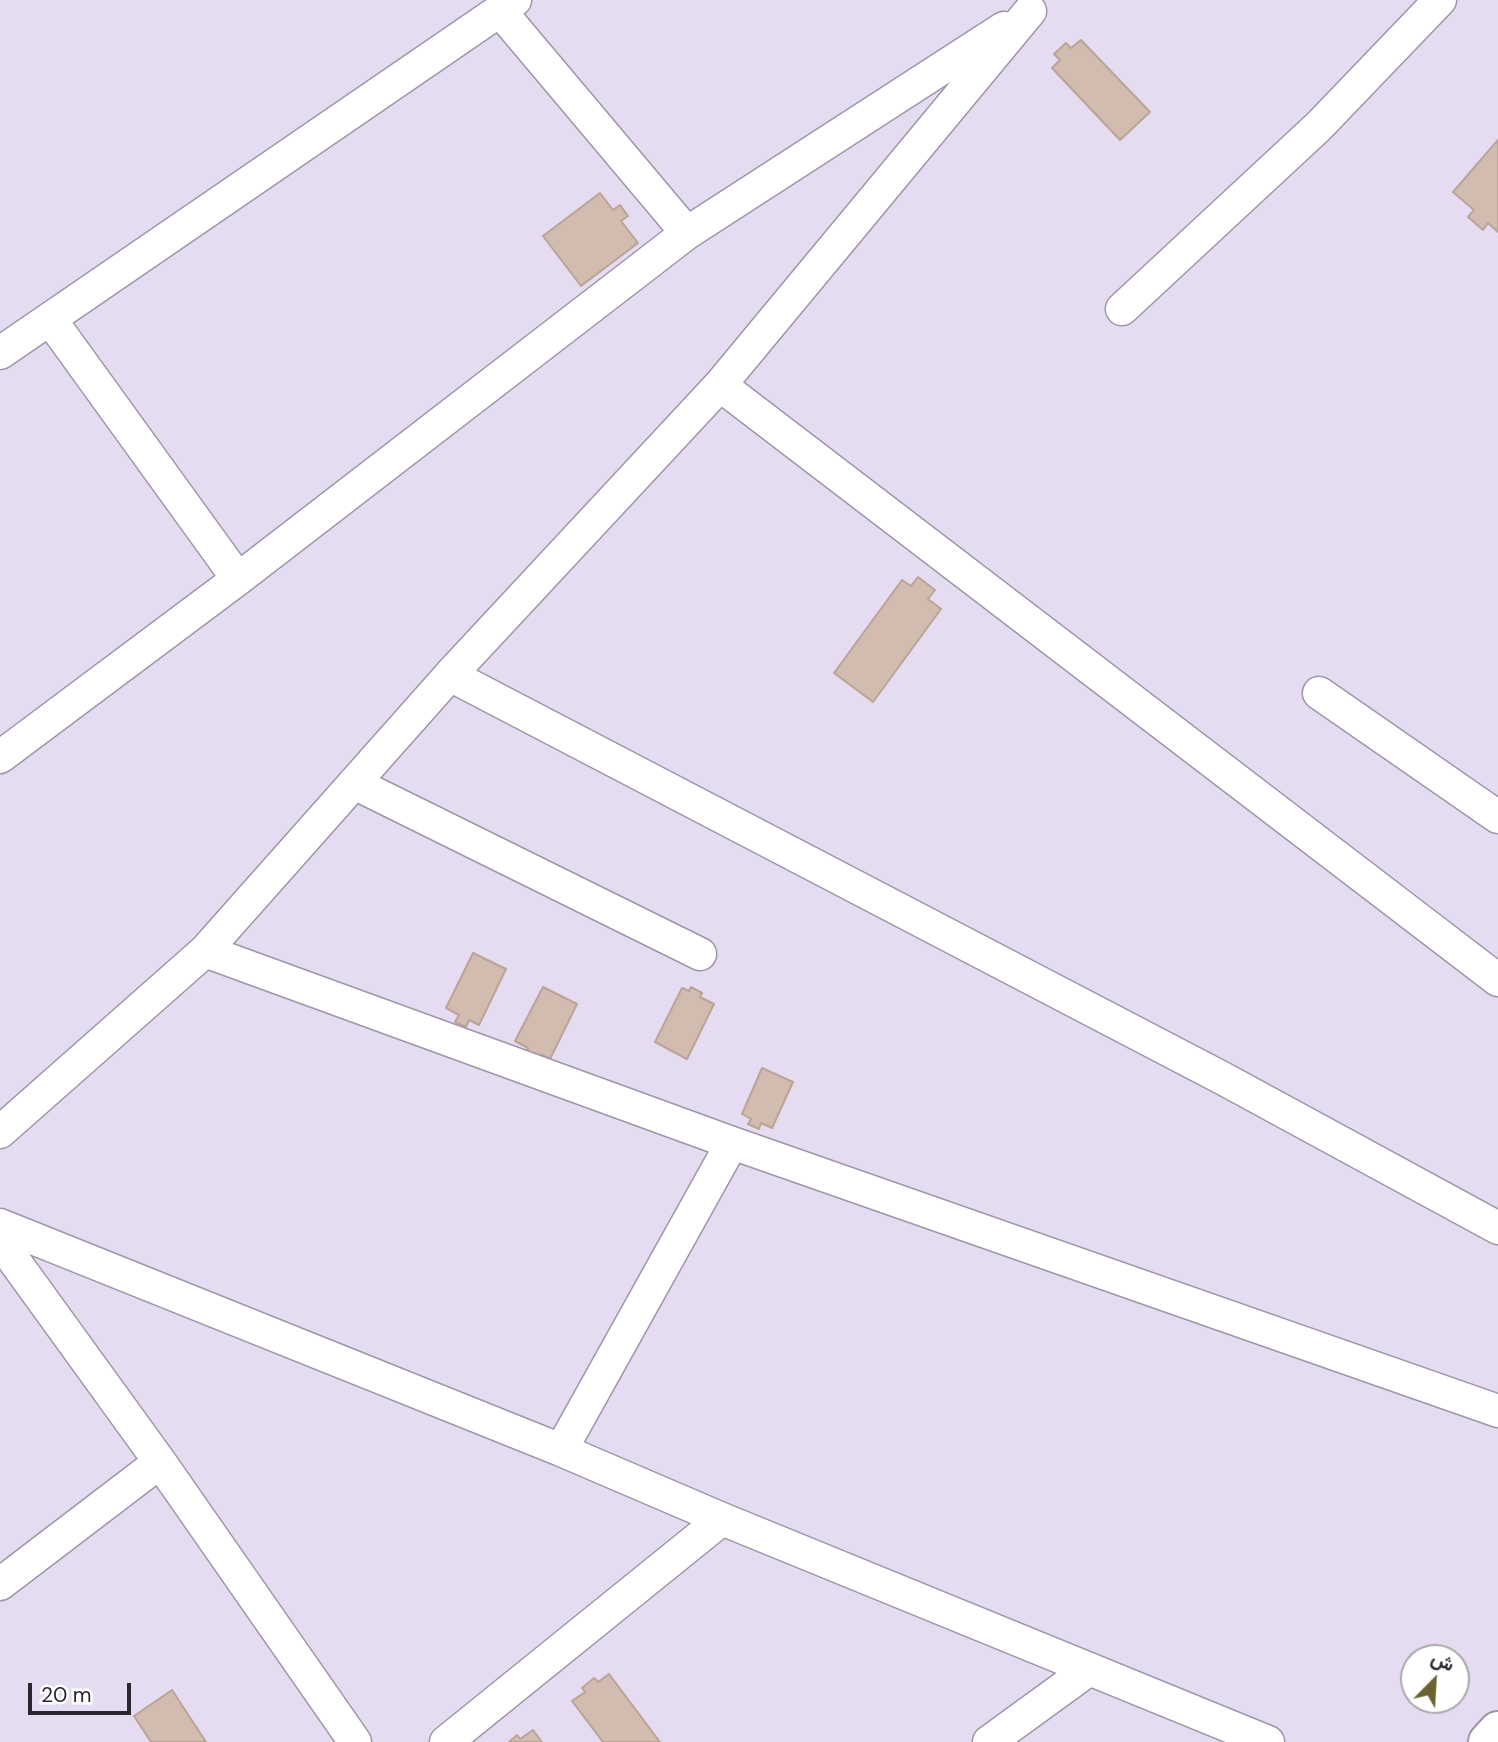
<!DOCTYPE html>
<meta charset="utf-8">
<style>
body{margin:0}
#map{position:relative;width:1498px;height:1742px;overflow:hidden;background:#e6dcf1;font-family:"DM Sans",Vazirmatn,sans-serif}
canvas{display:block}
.north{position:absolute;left:1400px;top:1644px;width:70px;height:70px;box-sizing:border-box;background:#fff;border:2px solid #aaa8ab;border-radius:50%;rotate:24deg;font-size:19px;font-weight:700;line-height:28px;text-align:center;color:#2a262e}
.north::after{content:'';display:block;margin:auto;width:24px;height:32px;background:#6b632f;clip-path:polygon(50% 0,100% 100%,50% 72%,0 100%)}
.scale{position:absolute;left:28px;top:1683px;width:103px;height:32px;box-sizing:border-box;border:4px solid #2a262e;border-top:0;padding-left:9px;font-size:21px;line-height:24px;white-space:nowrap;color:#2a262e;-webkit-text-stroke:5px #fff;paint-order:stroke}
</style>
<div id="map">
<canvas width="1498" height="1742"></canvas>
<div class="north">ش</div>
<div class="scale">20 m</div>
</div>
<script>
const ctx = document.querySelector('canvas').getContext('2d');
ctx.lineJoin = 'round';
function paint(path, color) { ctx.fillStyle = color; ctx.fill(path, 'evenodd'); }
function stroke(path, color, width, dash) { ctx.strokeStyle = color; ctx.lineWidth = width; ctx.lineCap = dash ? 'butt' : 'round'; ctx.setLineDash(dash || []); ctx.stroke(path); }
const building = new Path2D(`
 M1081 40 1150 112 1120 140 1052 68 1060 60 1054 54 1066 43 1071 48Z
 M1498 140V232L1488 223 1483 230 1468 217 1474 210 1453 192Z
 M600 193 613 210 620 205 628 216 621 221 638 243 581 286 543 236Z
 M918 577 935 590 928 599 941 609 873 702 834 673 902 580 911 586Z
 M473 953 506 969 479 1025 469 1020 466 1027 455 1022 459 1015 446 1008Z
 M543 987 577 1004 550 1059 542 1055 539 1061 525 1054 528 1048 515 1041Z
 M691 987 702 993 700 997 714 1004 687 1059 655 1042 682 988 689 991Z
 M762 1068 793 1082 772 1128 761 1123 759 1129 748 1124 751 1119 742 1114Z
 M609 1674 660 1742H603L572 1701 585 1692 582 1688 594 1678 598 1682Z
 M172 1690 206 1742H151L134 1716Z
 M533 1730 542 1742H509L517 1735 520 1739Z`);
const street = new Path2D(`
 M501 12 687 233
 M1122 309 1319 126 1440 0
 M50 319 238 579
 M0 353 515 0
 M720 385 1498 980
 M450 675 1224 1079 1498 1228
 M1319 693 1498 817
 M0 757 238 579 687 233 1004 28
 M354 783 700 954
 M205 951 732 1143 1498 1411
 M0 1132 205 951 450 675 720 385 1030 11
 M0 1225 561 1450 722 1519 1268 1742
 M0 1241 160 1462 355 1742
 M561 1450 732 1143
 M0 1584 160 1462
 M446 1742 722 1519
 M989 1742 1088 1670`);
const secondary = new Path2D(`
 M1488 1742 1498 1731`);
paint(building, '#d1bcaf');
stroke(building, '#b9a497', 2);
stroke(street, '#9f95a9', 35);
stroke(secondary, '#9f95a9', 42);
stroke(street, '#fff', 32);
stroke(secondary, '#fff', 38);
</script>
